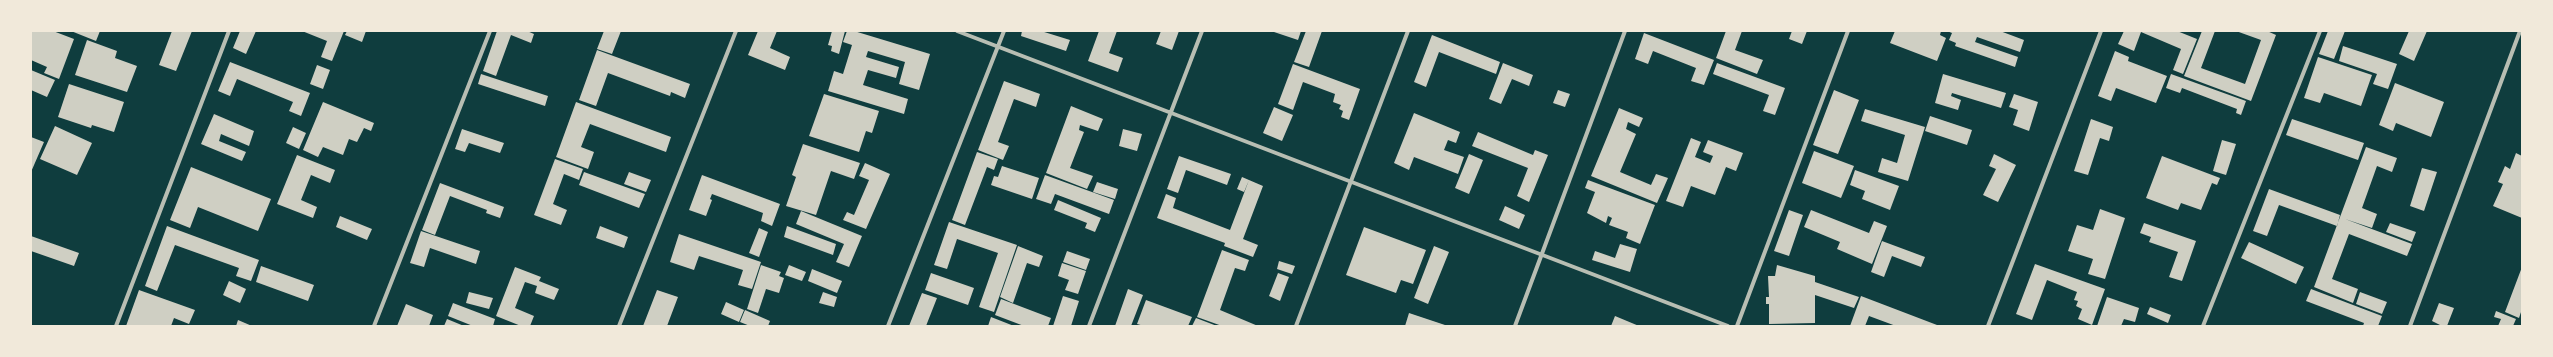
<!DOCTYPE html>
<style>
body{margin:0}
#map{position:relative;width:2553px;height:357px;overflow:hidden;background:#0f3d3e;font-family:Rubik,sans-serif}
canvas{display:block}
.frame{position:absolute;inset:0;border:32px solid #f1e9da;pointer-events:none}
</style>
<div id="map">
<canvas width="2553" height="357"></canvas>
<div class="frame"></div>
</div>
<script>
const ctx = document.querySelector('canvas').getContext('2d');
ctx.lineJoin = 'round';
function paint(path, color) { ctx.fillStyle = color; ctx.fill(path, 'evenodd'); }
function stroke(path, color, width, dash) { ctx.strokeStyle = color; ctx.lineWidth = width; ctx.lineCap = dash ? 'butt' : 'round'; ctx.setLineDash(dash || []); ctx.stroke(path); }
const building = new Path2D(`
 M32 31H53L74 39 59 79 44 73 47 67 31 60Z
 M71 31H100L96 41Z
 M172 31H192L176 71 159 65Z
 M240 31H256L246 54 233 48Z
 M302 31H344L332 61 321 57 327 41Z
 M347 31H366L362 42 345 35Z
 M497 31H527L534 34 531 43 511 35 496 76 483 71Z
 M604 31H621L612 54 597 49Z
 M758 31H777L770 48 790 57 785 70 748 55Z
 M832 31H845L839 54 831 51 832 46 828 45Z
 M847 31H854L930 54 919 90 899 84 905 62 868 51 866 57 899 67 896 78 868 70 863 85 908 99 904 114 828 91 834 71 843 74 852 45 843 42Z
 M1022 31H1041L1070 40 1066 51 1021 36Z
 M1099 31H1117L1109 53 1123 58 1118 72 1088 61Z
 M1161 31H1179L1172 50 1156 44Z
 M1271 31H1301L1298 40Z
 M1306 31H1322L1309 67 1294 62Z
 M1726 31H1742L1735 50 1763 60 1757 74 1716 58Z
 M1792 31H1807L1802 44 1789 39Z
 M1895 31H1941L1940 35 1946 38 1937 61 1890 43Z
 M1947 31H2000L2024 40 2020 52 1977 37 1975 42 2018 57 2015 67 1955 46 1956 43 1949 40 1952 33Z
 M2124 31H2177L2197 39 2183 74 2173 70 2181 49 2141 32 2134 51 2118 44Z
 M2202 31H2215L2201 68 2245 84 2261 40 2236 31H2267L2276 35 2251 101 2184 76Z
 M2328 31H2345L2334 59 2319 54Z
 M2409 31H2427L2414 61 2399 54Z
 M1644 33 1714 60 1704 85 1691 81 1696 68 1653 51 1648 64 1635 59Z
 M1432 35 1500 62 1496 74 1439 52 1426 87 1414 82Z
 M87 40 117 51 115 58 137 66 127 92 75 75Z
 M2343 46 2397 64 2388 89 2373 84 2377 74 2339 61Z
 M597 50 690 84 685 98 671 92 670 96 608 73 596 106 579 100Z
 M2115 51 2129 57 2128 61 2167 76 2156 103 2116 88 2111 101 2098 96Z
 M2318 57 2372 75 2361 106 2324 93 2320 103 2304 98Z
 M230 62 310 93 301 116 289 111 293 102 237 79 230 96 218 91Z
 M1503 63 1533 75 1529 86 1512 79 1501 104 1489 99Z
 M1717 63 1785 88 1775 115 1763 111 1769 95 1713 74Z
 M1293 64 1360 89 1349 120 1341 117 1343 111 1339 109 1341 105 1333 102 1335 94 1303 82 1293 110 1278 104Z
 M317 65 330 70 323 89 310 84Z
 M31 70 55 80 47 97 31 90Z
 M481 74 548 96 545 106 478 84Z
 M1943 74 2006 93 2001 108 1952 93 1951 96 1961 100 1958 110 1935 103Z
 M2171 74 2246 101 2241 115 2236 113 2237 109 2182 88 2180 93 2166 88Z
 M1004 81 1040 94 1036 107 1014 99 998 142 1009 146 1003 160 978 150Z
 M2395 83 2444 102 2431 137 2396 123 2393 131 2379 125Z
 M69 84 124 102 114 132 92 125 91 128 58 117Z
 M1558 90 1570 94 1565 107 1553 103Z
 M1834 90 1859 100 1838 154 1813 145Z
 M824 94 879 111 872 133 866 131 859 152 809 136Z
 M2014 94 2038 102 2029 131 2013 125 2018 110 2009 107Z
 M323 102 374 123 371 131 364 128 357 142 349 139 343 155 323 147 318 157 303 150Z
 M576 102 671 137 666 152 590 124 581 147 594 152 588 169 556 157Z
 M1071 106 1103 119 1098 131 1080 125 1079 130 1084 132 1070 168 1093 176 1087 189 1046 173Z
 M1274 107 1293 115 1282 141 1263 133Z
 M1619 108 1643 118 1639 127 1628 122 1626 129 1636 134 1620 172 1651 185 1656 174 1668 178 1657 203 1591 176Z
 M1865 109 1925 127 1908 181 1878 172 1882 158 1897 163 1905 135 1861 121Z
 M1414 113 1460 132 1456 143 1448 140 1444 150 1464 157 1458 174 1414 157 1409 170 1394 163Z
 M214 114 254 131 249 146 221 134 219 141 246 152 242 161 201 144Z
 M1930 116 1972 130 1967 145 1925 131Z
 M2091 119 2113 127 2109 141 2100 138 2088 175 2074 171Z
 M2292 119 2364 143 2358 160 2286 135Z
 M55 126 92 143 77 175 40 159Z
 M293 127 306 133 299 149 286 143Z
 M462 129 504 143 500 153 469 143 465 152 455 149Z
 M1123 129 1142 134 1137 151 1119 146Z
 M1478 132 1533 155 1535 150 1548 155 1529 202 1517 196 1528 168 1472 146Z
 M31 137 44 142 31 172Z
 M1691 138 1701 142 1695 157 1710 163 1713 156 1703 152 1708 140 1743 153 1736 171 1726 167 1715 195 1691 186 1683 207 1666 201Z
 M2222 140 2236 144 2226 175 2213 171Z
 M803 144 860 163 854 179 831 171 816 215 786 206 796 177 792 175Z
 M2366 147 2397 158 2392 172 2377 166 2362 208 2377 214 2372 228 2345 219 2412 244 2407 256 2349 234 2332 279 2358 289 2353 303 2314 287Z
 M1814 151 1854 166 1841 198 1802 183Z
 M977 152 998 159 994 170 987 167 965 225 952 220Z
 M2516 153 2522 156V218L2493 206 2503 184 2498 182 2505 166 2510 169Z
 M1469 154 1483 160 1469 194 1455 188Z
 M1994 154 2016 165 1998 202 1983 195 1996 169 1989 166Z
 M297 155 335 170 330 183 311 175 301 200 317 207 313 218 277 204Z
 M1179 156 1231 174 1227 185 1186 170 1178 193 1167 189Z
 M2162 156 2220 178 2217 185 2212 183 2201 210 2181 203 2178 210 2146 198Z
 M555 159 583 169 579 180 564 174 553 204 567 210 561 225 534 215Z
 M865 163 890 174 866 229 843 220 847 212 854 215 869 180 859 176Z
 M1002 166 1039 178 1032 199 991 185 994 176 998 177Z
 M191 167 271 199 258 231 198 207 190 228 170 220Z
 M2422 168 2437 172 2424 211 2410 206Z
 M1855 170 1899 186 1890 210 1862 199 1865 191 1850 185Z
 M584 172 645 194 639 208 579 185Z
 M629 172 651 180 646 192 624 184Z
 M702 175 780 204 772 226 761 221 763 213 712 194 710 199 712 200 706 216 689 210Z
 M1045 175 1114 200 1109 214 1055 194 1051 204 1036 199Z
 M1242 177 1249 180 1244 192 1237 189Z
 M1249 180 1263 186 1243 239 1258 245 1253 257 1224 246 1225 243 1157 218 1166 194 1176 198 1173 208 1230 230Z
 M1588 180 1655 205 1640 244 1626 238 1628 232 1609 225 1612 218 1608 216 1606 223 1587 213 1595 192 1585 188Z
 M1097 182 1118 189 1115 199 1093 192Z
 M440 183 504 207 500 218 486 213 487 210 450 196 435 235 422 230Z
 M2269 189 2340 215 2337 226 2279 205 2267 236 2253 231Z
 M1058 200 1101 218 1095 232 1085 228 1087 223 1054 210Z
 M1505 206 1525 215 1519 229 1499 220Z
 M2100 209 2125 218 2105 279 2088 274 2093 259 2068 251 2077 225 2093 230Z
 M1789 210 1803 215 1789 256 1774 251Z
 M1811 210 1869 233 1874 221 1887 226 1872 264 1837 249 1840 242 1804 227Z
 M801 211 862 236 849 267 836 262 844 244 796 224Z
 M340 216 372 229 367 240 336 227Z
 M949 222 1017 245 994 312 979 307 998 253 957 239 947 269 934 265Z
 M2144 223 2196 241 2182 281 2169 277 2178 252 2149 242 2151 237 2140 233Z
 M2390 223 2416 232 2412 242 2386 232Z
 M167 226 259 260 251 281 236 276 239 268 175 245 157 291 145 286Z
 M600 226 628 237 624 248 596 238Z
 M787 226 836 244 833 255 784 237Z
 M1364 227 1426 250 1413 284 1401 280 1396 293 1346 275Z
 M759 228 768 232 759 257 749 253Z
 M421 231 480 251 476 264 430 248 424 267 410 263Z
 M679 234 761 262 752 289 738 285 743 270 699 256 694 270 670 262Z
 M31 236 79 253 74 266 31 251Z
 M1882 241 1925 257 1921 267 1892 256 1884 277 1871 272Z
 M2249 242 2304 267 2296 284 2241 258Z
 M1620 244 1637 249 1630 272 1592 260 1595 251 1615 258Z
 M1018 246 1043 256 1039 267 1027 263 1013 303 1000 297Z
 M1434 246 1449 252 1428 304 1414 298Z
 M1222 250 1249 260 1245 271 1235 268 1220 310 1258 326H1222L1197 317Z
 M1067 251 1090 259 1086 270 1063 262Z
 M1279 261 1295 266 1292 274 1277 269Z
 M1062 263 1086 271 1078 294 1065 290 1069 280 1058 276Z
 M2035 264 2105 289 2092 325 2078 319 2082 309 2076 306 2078 301 2074 300 2077 292 2047 280 2032 320 2016 314Z
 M761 265 781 272 779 276 784 278 779 293 766 289 758 313 747 309Z
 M789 265 806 272 802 281 785 275Z
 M1777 265 1815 276V282L1859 297 1854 308 1815 295V323L1769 324V304H1766V297H1769L1768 276H1775Z
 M261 266 314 285 308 301 256 282Z
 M515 267 541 277 539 281 559 289 554 300 535 293 537 286 525 282 515 308 534 316 530 326H521L496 316Z
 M2522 267V309L2519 318 2505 312Z
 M812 269 842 281 837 293 808 281Z
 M931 273 974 288 968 305 925 290Z
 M1278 273 1289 277 1280 301 1269 296Z
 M229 281 246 289 240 303 223 295Z
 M1128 289 1143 295 1131 326H1115Z
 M2311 289 2382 316 2378 326H2363L2364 323 2306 301Z
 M139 290 195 310 189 324 174 318 171 326H126Z
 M657 290 678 297 667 326H643Z
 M469 292 493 298 489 309 466 303Z
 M823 292 837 297 834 307 819 303Z
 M2360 292 2387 302 2382 314 2356 304Z
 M922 293 937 298 926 326H909Z
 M1063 296 1079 301 1071 326H1053Z
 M1861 296 1937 325V326H1896L1869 316 1865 326H1850Z
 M2107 297 2139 308 2135 322 2124 319 2121 326H2097Z
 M1001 299 1051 318 1048 326H1024L995 315Z
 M1146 300 1192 317 1188 326H1144L1137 324Z
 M726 302 744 310 739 322 721 314Z
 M453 303 495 319 493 326H473L448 316Z
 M2439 303 2454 308 2447 326H2442L2432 321Z
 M406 304 433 315 429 326H397Z
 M2150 307 2171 315 2168 323 2147 314Z
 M745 310 770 321 768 326H750L740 322Z
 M2496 311 2516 319 2513 326H2498L2501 319 2494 317Z
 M1409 313 1448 326H1405Z
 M1615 316 1639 326H1611Z
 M991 317 1014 326H988Z
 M1196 318 1217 326H1192Z
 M447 319 464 326H444Z
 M238 320 252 326H236Z`);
const minor = new Path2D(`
 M957 31 1728 326
 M116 326 229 31
 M374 326 490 31
 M619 326 736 31
 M888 326 1004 31
 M1089 326 1202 31
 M1296 326 1408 31
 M1515 326 1625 31
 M1737 326 1848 31
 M1988 326 2101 31
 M2203 326 2320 31
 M2410 326 2520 31`);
paint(building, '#cfcfc3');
stroke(minor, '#b8beb3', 4);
</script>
